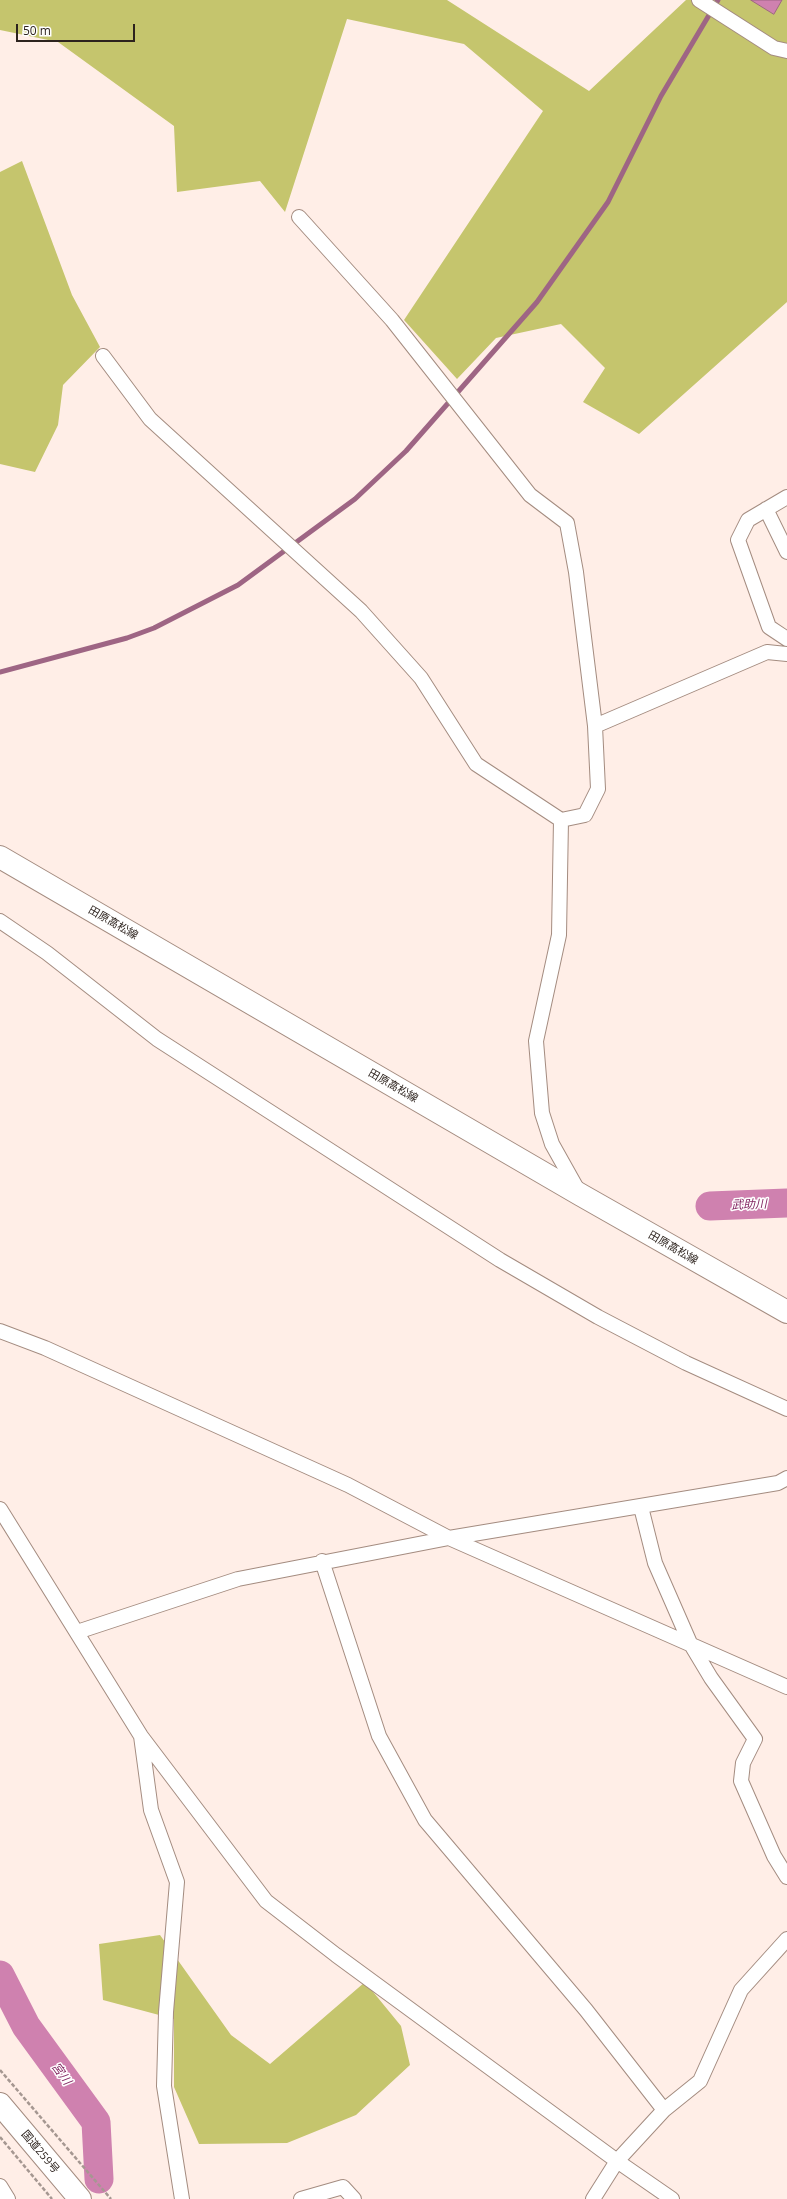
<!DOCTYPE html>
<meta charset="utf-8">
<style>
body{margin:0}
#map{position:relative;width:787px;height:2199px;overflow:hidden;background:#ffeee7;font-family:"Open Sans",sans-serif}
canvas{display:block}
.scale{position:absolute;left:16px;top:24px;width:119px;height:18px;box-sizing:border-box;border:2px solid #2d231e;border-top:0;padding-left:5px;font-size:12px;line-height:14px;white-space:nowrap;color:#2d231e;-webkit-text-stroke:3px #fff;paint-order:stroke}
</style>
<div id="map">
<canvas width="787" height="2199"></canvas>
<div class="scale">50 m</div>
</div>
<script>
const ctx = document.querySelector('canvas').getContext('2d');
ctx.lineJoin = 'round';
function paint(path, color) { ctx.fillStyle = color; ctx.fill(path, 'evenodd'); }
function stroke(path, color, width, dash) { ctx.strokeStyle = color; ctx.lineWidth = width; ctx.lineCap = dash ? 'butt' : 'round'; ctx.setLineDash(dash || []); ctx.stroke(path); }
function label(font, color, halo, rows, align = 'center') {
  ctx.font = font + ' "Open Sans","Noto Sans JP",sans-serif'; ctx.lineWidth = 3; ctx.setLineDash([]); ctx.textBaseline = 'middle'; ctx.strokeStyle = halo; ctx.fillStyle = color; for (const [text, x, y, turn = 0] of rows) {
    ctx.save(); ctx.translate(x, y); ctx.rotate((+turn || 0) * Math.PI / 180); ctx.textAlign = isNaN(turn) ? turn : align; if (halo) ctx.strokeText(text, 0, 0); ctx.fillText(text, 0, 0); ctx.restore();
  }
}
const forest = new Path2D(`
 M0 0H447L589 91 686 0H787V302L639 434 583 402 605 368 561 324 496 338 457 379 404 320 543 111 464 44 347 19 285 212 260 181 177 192 174 126 58 42 0 30Z
 M22 161 72 295 100 347 63 385 58 425 35 472 0 464V172Z
 M160 1935 231 2035 270 2064 365 1982 401 2026 410 2065 356 2115 287 2143 199 2144 174 2087V2019L103 2000 99 1944Z`);
const water = new Path2D(`
 M751 0H782L774 14Z`);
const stream = new Path2D(`
 M0 672 127 638 154 628 238 585 355 499 406 451 537 302 608 202 661 96 718 0`);
const river = new Path2D(`
 M710 1206 787 1203
 M0 1975 26 2026 96 2122 99 2179`);
const path = new Path2D(`
 M0 2070 111 2199
 M0 2137 52 2199`);
const minor = new Path2D(`
 M699 0 774 48 787 51
 M103 356 150 419 361 611 421 678 476 764 561 820 585 815 598 789 595 726 576 572 567 523 530 495 392 320 299 217
 M787 497 748 520 738 540 769 627 787 639
 M766 509 787 552
 M595 726 767 652 787 654
 M561 820 559 935 536 1041 542 1113 552 1144 580 1194
 M0 921 47 953 157 1039 500 1260 598 1317 686 1363 787 1409
 M0 1331 45 1348 348 1485 449 1538 787 1687
 M641 1507 655 1563 690 1643 711 1678 755 1739 743 1763 741 1781 774 1856 787 1877
 M0 1509 141 1736 266 1901 336 1955 617 2161 672 2199
 M322 1561 379 1736 425 1820 586 2010 664 2110
 M77 1632 238 1579 449 1538 778 1483 787 1478
 M141 1736 151 1810 177 1882 166 2012 164 2086 182 2199
 M0 2186 8 2199
 M301 2199 343 2187 354 2199
 M593 2199 617 2161 664 2110 700 2081 741 1990 787 1939`);
const primary = new Path2D(`
 M0 857 581 1195 787 1312`);
const trunk = new Path2D(`
 M0 2104 80 2199`);
const streetNames = [
 ["田原高松線",113,923,30],
 ["田原高松線",393,1086,30],
 ["田原高松線",673,1248,30],
 ["国道259号",40,2152,50]
];
const waterNames = [
 ["武助川",749,1205,-2],
 ["宮川",61,2074,54]
];
paint(forest, '#c5c56d');
paint(water, '#cf81af');
stroke(water, '#9e6584', 1);
stroke(stream, '#9e6584', 5);
stroke(river, '#cf81af', 29);
stroke(minor, '#a48c80', 16);
stroke(primary, '#a48c80', 24);
stroke(trunk, '#a48c80', 24);
stroke(path, '#a59791', 2.5, [4, 2]);
stroke(minor, '#fff', 14);
stroke(primary, '#fff', 22);
stroke(trunk, '#fff', 22);
label('11px', '#2d231e', '#fff', streetNames);
label('italic 12px', '#832863', '#fff', waterNames);
</script>
